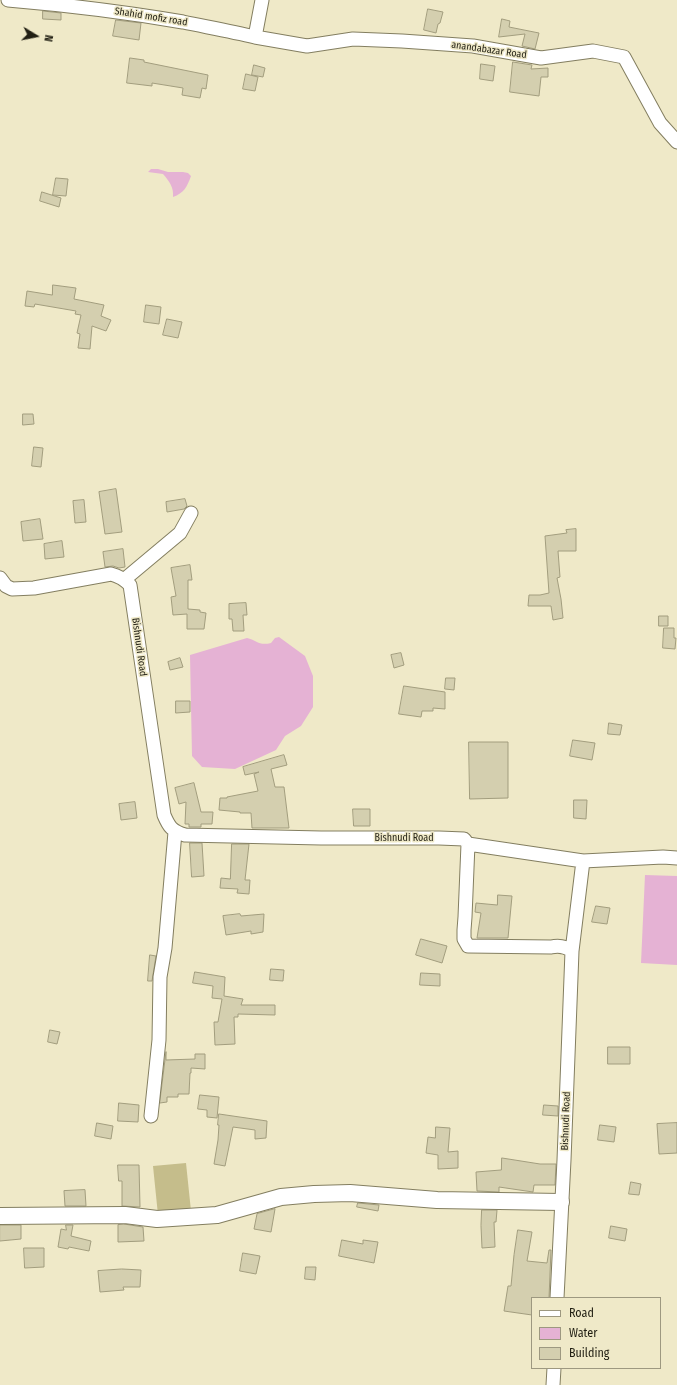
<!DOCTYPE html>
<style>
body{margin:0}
#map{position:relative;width:677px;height:1385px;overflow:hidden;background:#efe9c8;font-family:"Fira Sans Condensed",sans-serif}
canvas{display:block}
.legend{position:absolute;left:531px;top:1297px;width:130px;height:72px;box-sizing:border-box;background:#efe9c8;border:1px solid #9d9880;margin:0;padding:5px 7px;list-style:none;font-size:12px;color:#211f13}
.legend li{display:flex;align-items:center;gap:8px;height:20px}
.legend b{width:20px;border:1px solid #9d9880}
.north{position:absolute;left:16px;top:16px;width:40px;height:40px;-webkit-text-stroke:3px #efe9c8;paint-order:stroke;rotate:100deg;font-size:11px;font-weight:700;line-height:16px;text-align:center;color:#211f13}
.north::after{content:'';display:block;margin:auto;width:14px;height:18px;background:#211f13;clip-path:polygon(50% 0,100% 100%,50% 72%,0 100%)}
</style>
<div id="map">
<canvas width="677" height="1385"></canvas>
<ul class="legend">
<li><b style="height:5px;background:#fff"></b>Road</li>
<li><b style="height:11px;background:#e5b2d4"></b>Water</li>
<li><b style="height:11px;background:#d4cfaf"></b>Building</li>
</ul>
<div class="north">N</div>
</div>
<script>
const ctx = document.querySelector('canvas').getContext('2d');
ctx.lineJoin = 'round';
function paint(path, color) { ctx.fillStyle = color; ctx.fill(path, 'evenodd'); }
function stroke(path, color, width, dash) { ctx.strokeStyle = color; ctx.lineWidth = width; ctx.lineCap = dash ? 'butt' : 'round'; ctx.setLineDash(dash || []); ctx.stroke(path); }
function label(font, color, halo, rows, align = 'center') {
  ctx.font = font + ' "Fira Sans Condensed",sans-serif'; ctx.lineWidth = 3; ctx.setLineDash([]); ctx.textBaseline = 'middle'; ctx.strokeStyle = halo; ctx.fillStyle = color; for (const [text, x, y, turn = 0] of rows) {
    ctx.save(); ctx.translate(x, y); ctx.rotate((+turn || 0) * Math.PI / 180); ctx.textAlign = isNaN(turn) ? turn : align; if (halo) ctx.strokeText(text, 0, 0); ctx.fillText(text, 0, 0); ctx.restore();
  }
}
const green = new Path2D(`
 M186 1163 191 1211 158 1215 153 1166Z`);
const water = new Path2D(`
 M151 169H158L168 172H183L188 173 191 176C187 187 184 193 173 197 174 187 169 181 163 174L148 172Z
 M279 637 305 656 313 676V707L301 726 285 736 276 750 235 769 202 767 192 756 190 655 247 638C256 640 259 646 271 643L275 638Z
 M645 875 677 876V965L641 963Z`);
const building = new Path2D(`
 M428 9 443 12 440 23 438 24 436 33 424 30Z
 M43 11 61 13V20L43 19Z
 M502 19 510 21 509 27 539 33 535 49 522 46 525 34 499 37Z
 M116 20 141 23 139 40 113 36Z
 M130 58 144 60V62L208 75 206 89 202 88 200 98 182 95 183 88 152 83V86L127 83Z
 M513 62 532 65 531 69 548 68V77H541L539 96 510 92Z
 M481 64 495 66 493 81 480 79Z
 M254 65 265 68 263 77 252 75Z
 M246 74 258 77 255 91 243 89Z
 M56 178 68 179 66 196 53 195Z
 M42 192 61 198 59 207 40 201Z
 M53 285 76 288 74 299 104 305 101 316 111 320 106 331 92 326 90 349 78 348 80 334 77 333 81 315 75 314 76 311 35 304 34 307 25 306 27 291 52 295Z
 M146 305 161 307 159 324 144 322Z
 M167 319 182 322 178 338 163 335Z
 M23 414H33L34 424 23 425Z
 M34 447 43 448 41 467 32 466Z
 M116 489 122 532 105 534 99 492Z
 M185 499 187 506 184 509 167 512 166 502Z
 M84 500 86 522 75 523 73 501Z
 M40 519 43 539 23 541 21 522Z
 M576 529V551H558L560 577 557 578 561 599 563 618 553 620 551 606H528L529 595H540L549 593 545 536 567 533 566 530Z
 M62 541 64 557 45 559 44 544Z
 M123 549 125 567 119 568 113 566 105 567 103 552Z
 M190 565 192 580H188V609L200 610V612L206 613 204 629H187V614L173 615 171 597 176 596 171 568Z
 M246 603 247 615H243L244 631H233L232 619H229V604Z
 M659 616H668V626H659Z
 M664 628H674V638H676L675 649 663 648Z
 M401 653 404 665 394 668 391 655Z
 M180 658 183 667 170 670 168 662Z
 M446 678H455L454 690 445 689Z
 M404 686 445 692V709L433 708V711H422L421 717 399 714Z
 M176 701H190V712L176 713Z
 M609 723 622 725 620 735 608 734Z
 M573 740 595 743 592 760 570 756Z
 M469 742H508V798L470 799Z
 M284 755 287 765 271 769 275 787H284L289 828H252L251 813H240V812L219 810 220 798H227V797L258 791 254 774 259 772 245 775 243 767Z
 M194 783 201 812H213L212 824H201V827H189V824H185L186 802 179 804 175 788Z
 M574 800H587L586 819 574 818Z
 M135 802 137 818 121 820 119 804Z
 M353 809H370V826H354Z
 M190 843H202L204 876 192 877Z
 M232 844H249L245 880H250L249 894 237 893 238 889 220 888 221 878 230 879Z
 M498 895 512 896 508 938H477L481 913 475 912 476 903 497 905Z
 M596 906 610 908 607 924 592 922Z
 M240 914 241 916 264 914 263 932 251 934V931L226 935 223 916Z
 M421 939 447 946 442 963 416 955Z
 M150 955 156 956 152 981H148Z
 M271 969 284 970 283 981 270 980Z
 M195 972 225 977 224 996 243 999 241 1005H275V1015L238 1014V1017H234L235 1044 215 1045 214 1022H218L222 999 212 998 213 986 193 983Z
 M421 973 440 974V986L420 985Z
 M50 1030 60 1032 57 1044 48 1042Z
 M608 1047H630V1064H608Z
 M166 1052V1060L195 1059V1054H205V1069L191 1068V1073H190L189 1094H178V1097H167V1102L160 1103Z
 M200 1095 219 1097 217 1118 207 1117V1110L198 1109Z
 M119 1103 139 1105 138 1122 118 1121Z
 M544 1105 558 1106V1116L543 1115Z
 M219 1114 267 1121 266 1138 255 1139V1130L233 1127 225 1166 214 1164 218 1140 219 1125H218Z
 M97 1123 113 1126 111 1139 95 1136Z
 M677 1123V1153L659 1154 657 1124Z
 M600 1125 616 1127 614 1142 598 1140Z
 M436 1127 450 1128 448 1152 458 1151V1168L438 1169V1155L426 1153 428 1137 435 1138Z
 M502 1158 540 1164H556L555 1185H534L533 1192 499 1187V1192L477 1191 476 1172 501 1170Z
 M118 1165H139L140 1207 122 1206V1181H119Z
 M631 1182 641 1184 639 1195 629 1194Z
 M85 1190 86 1206H65L64 1191Z
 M358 1203 379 1205 378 1211 357 1207Z
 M275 1209 271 1232 254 1229 257 1214Z
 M482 1210H497L496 1222H494L495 1247 482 1248 481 1226Z
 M124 1224 143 1227 144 1241 118 1242V1225Z
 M0 1225H21V1239L0 1241Z
 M66 1225H73L71 1236 91 1241 89 1251 69 1247 68 1249 58 1247 61 1229 66 1230Z
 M611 1226 627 1229 625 1241 609 1238Z
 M518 1230 532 1232 527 1261 547 1263 549 1250H551L549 1298H532V1315L504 1311 508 1286H511L514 1255Z
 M342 1240 363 1244V1240L378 1242 374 1263 339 1256Z
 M24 1248H44V1267L25 1268Z
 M243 1253 260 1256 256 1274 240 1271Z
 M306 1267H316L315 1280 305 1279Z
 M122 1269 141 1270 140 1287H123L124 1290 100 1292 98 1271Z`);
const minor = new Path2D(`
 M8 0C67 5 125 12 183 22 207 27 231 31 255 37L262 0
 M255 37 307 46 353 39 402 41 473 46 541 58 593 51 624 57 660 123 677 142
 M0 578 6 586 12 589 34 588 111 574C119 576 124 579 130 585L164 815C169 827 172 831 185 835L321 838H439L464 839 468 844 465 917 464 930V939L468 946 551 947C559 945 565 946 572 951L564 1160 557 1298
 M125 579 180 533 191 513
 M468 844 583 861 663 857 677 858
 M572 951 583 861
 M151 1116 159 1040 160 977 165 948 175 832
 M553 1385 554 1368`);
const tertiary = new Path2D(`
 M0 1216 125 1215 157 1219 217 1215 281 1197 314 1194 350 1193 437 1200 561 1202`);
const streetNames = [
 ["Shahid mofiz road",151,17,9],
 ["anandabazar Road",489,50,8],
 ["Bishnudi Road",139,647,82],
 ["Bishnudi Road",404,838],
 ["Bishnudi Road",566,1121,-88]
];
paint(green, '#c5bd8b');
paint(water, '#e5b2d4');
paint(building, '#d4cfaf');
stroke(building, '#a29d7e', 1);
stroke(minor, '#837e60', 15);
stroke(tertiary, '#837e60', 18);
stroke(minor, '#fff', 13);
stroke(tertiary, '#fff', 16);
label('10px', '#211f13', '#efe9c8', streetNames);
</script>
